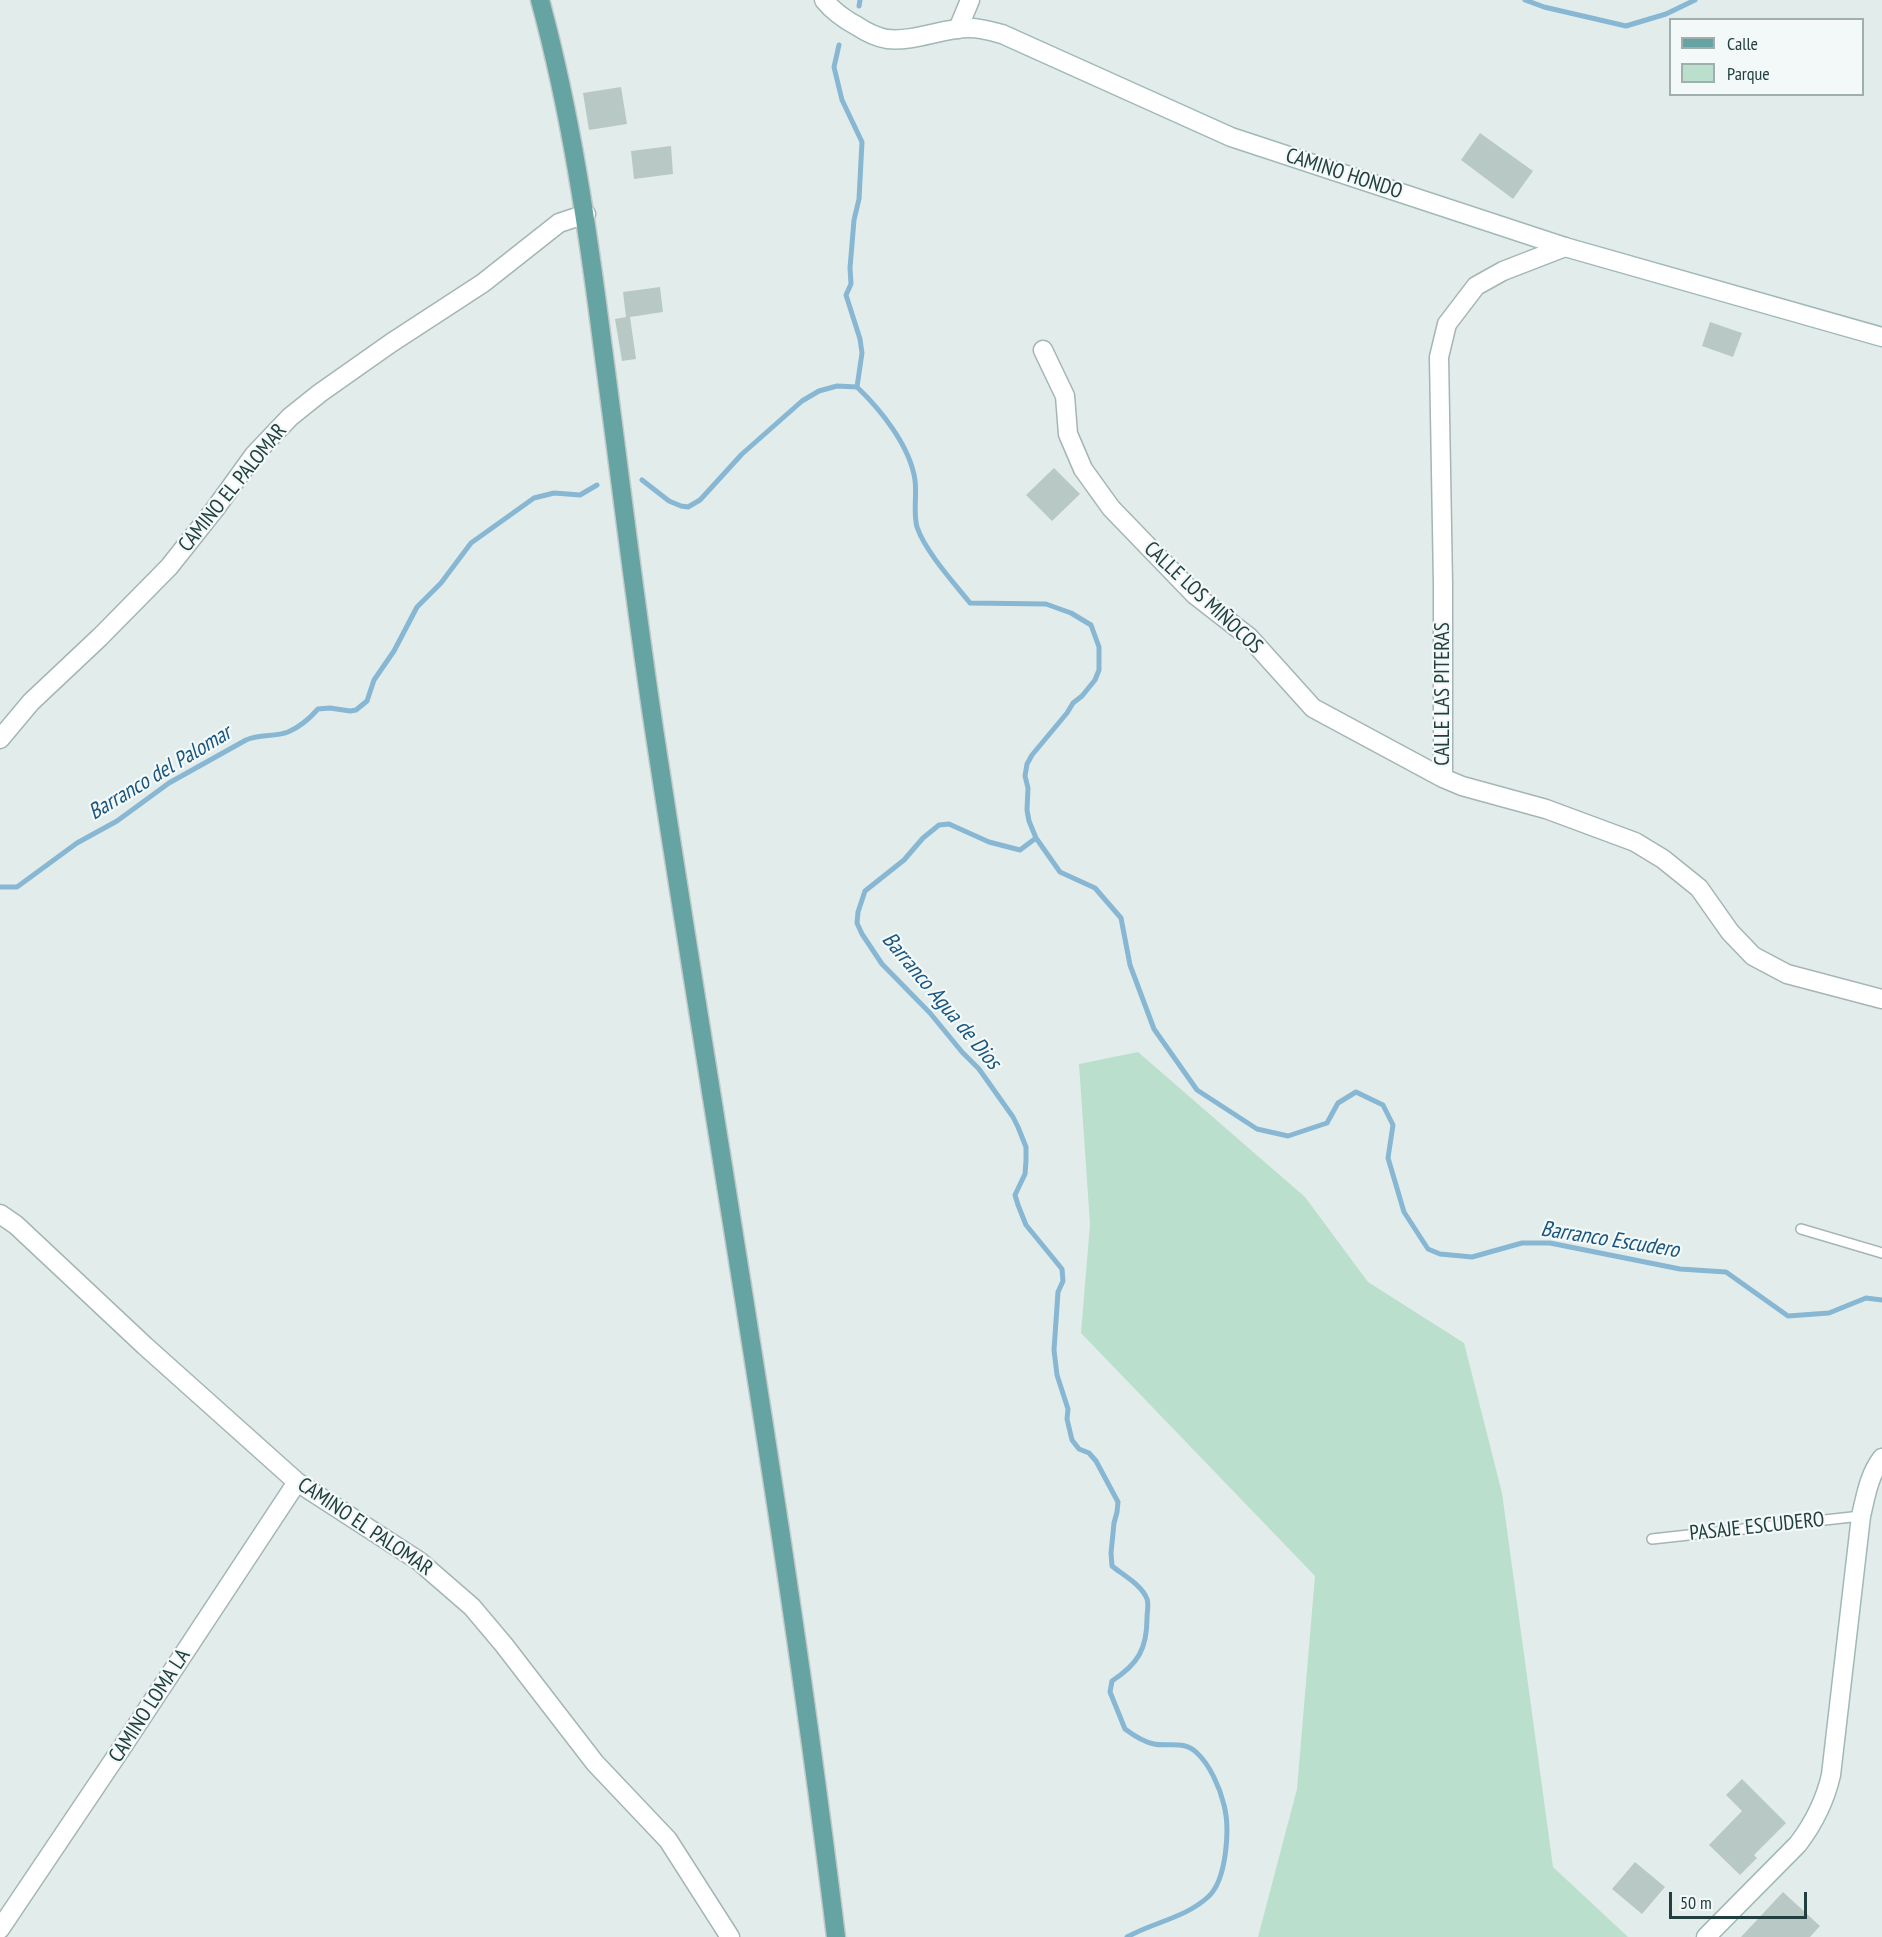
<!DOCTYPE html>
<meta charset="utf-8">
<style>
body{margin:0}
#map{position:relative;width:1882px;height:1937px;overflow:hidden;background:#e2edeb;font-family:"PT Sans Narrow",sans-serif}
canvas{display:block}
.legend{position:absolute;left:1669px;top:18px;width:195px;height:78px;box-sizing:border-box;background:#f3f9f8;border:2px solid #9fafae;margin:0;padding:8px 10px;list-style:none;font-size:18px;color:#213f3e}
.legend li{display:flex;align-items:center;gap:12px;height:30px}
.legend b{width:30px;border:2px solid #9fafae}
.scale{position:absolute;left:1669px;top:1892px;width:138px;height:27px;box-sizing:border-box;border:3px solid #213f3e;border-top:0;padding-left:8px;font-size:18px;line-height:21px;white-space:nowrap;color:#213f3e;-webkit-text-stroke:4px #f3f9f8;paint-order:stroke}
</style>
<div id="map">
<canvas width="1882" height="1937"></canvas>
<ul class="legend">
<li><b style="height:8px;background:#65a4a3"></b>Calle</li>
<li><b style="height:16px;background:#badfcd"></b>Parque</li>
</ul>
<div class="scale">50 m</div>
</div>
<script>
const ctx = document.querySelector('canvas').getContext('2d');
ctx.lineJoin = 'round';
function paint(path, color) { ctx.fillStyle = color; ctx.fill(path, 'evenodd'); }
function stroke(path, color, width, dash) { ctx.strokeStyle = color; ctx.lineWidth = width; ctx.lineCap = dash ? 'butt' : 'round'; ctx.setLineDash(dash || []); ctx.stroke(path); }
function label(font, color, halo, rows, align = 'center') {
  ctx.font = font + ' "PT Sans Narrow",sans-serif'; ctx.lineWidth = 4.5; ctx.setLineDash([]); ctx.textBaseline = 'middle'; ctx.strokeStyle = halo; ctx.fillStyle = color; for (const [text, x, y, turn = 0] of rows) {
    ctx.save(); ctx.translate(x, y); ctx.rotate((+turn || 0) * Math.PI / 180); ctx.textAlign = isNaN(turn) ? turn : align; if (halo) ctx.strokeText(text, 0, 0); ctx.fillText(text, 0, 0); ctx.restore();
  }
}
const green = new Path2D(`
 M1138 1052 1305 1197 1368 1282 1464 1343 1502 1493 1553 1867 1628 1937H1258L1297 1789 1315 1576 1081 1333 1090 1224 1079 1064Z`);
const stream = new Path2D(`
 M1525 0 1544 7 1626 26 1666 14 1695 0
 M859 6 860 0
 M839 45 834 67 842 100 862 142 859 199 854 220 850 268 851 284 846 295 860 339 862 353 857 387C881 410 910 446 915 480 917 496 913 512 917 527 925 551 954 583 970 603L1046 604 1071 613 1091 625 1099 647V670L1095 680 1082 696 1073 703 1067 713 1032 755 1027 764 1025 776 1028 788 1027 810 1029 821 1036 838 1060 872 1095 888 1121 918 1130 965 1154 1029 1197 1090 1257 1129 1288 1136 1327 1123 1338 1103 1356 1092 1383 1105 1393 1125 1388 1158 1404 1212 1428 1249 1440 1254 1472 1257 1522 1243H1550L1680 1269 1726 1272 1788 1316 1829 1313 1866 1298 1882 1300
 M642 480 669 501 681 506 688 507 700 500 742 454 802 401 819 391 837 386 857 387
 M1036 838 1020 850 989 842 949 824 939 825 923 838 904 860 865 891 858 912 857 923 862 934 882 964 930 1013 962 1052 979 1069 1013 1117 1018 1127 1026 1147V1161L1025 1174 1015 1195 1018 1205 1026 1225 1062 1269 1063 1281 1058 1292 1054 1350 1057 1375 1068 1409 1067 1419 1072 1440 1079 1449 1089 1453 1096 1461 1118 1502 1117 1512 1114 1523 1111 1553 1112 1566C1123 1575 1142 1585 1147 1599 1149 1604 1147 1612 1147 1618 1147 1649 1138 1664 1112 1681L1110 1692 1125 1729C1133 1735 1144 1742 1154 1744 1169 1747 1184 1740 1197 1753 1210 1765 1220 1788 1224 1805 1230 1828 1227 1880 1208 1897 1185 1918 1154 1922 1127 1937
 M0 887H17L77 843 117 821 169 783 246 740C259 734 275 737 288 732 300 727 310 718 318 709L330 708 350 711 356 710 367 701 374 680 394 651 417 607 441 583 471 543 534 498 554 493 580 495 597 485`);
const building = new Path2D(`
 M621 87 627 124 589 130 583 93Z
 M1480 133 1533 171 1513 199 1461 160Z
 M671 146 673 174 634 179 631 151Z
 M660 287 663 312 630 317 636 359 622 361 615 319 626 317 623 292Z
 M1710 322 1742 333 1733 357 1702 346Z
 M1054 468 1080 494 1052 521 1026 495Z
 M1742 1779 1786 1823 1754 1855 1757 1858 1740 1875 1709 1845 1742 1811 1726 1795Z
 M1635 1862 1665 1887 1642 1914 1612 1889Z
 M1783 1892 1820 1926 1810 1937H1741Z`);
const lane = new Path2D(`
 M1801 1229 1882 1253
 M1652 1539 1861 1516`);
const street = new Path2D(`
 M958 29 970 0
 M1565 247 1503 271 1476 286 1447 324 1439 357 1443 584V778L1462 786 1546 809 1635 842 1663 859 1699 888 1730 932 1753 956 1787 974 1882 999
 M1043 350 1065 396 1068 434 1083 469 1111 508 1195 595 1249 637 1313 708 1443 778
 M0 739 31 702 100 637 169 567 215 509 254 455 290 417 320 393 391 343 483 283 559 223 586 214
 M0 1214 16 1225 145 1346 297 1482 419 1561 472 1607 504 1645 595 1763 668 1840 730 1937
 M0 1929 123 1746 297 1482`);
const secondary = new Path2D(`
 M824 0C833 11 844 19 857 26 866 32 876 37 887 39 915 42 942 28 970 28 981 28 991 31 1002 34L1231 137 1565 247 1882 337
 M1706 1937 1798 1844C1814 1823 1825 1801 1831 1775L1861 1516C1866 1495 1869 1475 1882 1458`);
const primary = new Path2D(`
 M540 0C571 114 588 231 603 349 620 475 635 603 654 729 715 1132 787 1533 836 1937`);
const streetNames = [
 ["CAMINO HONDO",1344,174,18],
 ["CAMINO EL PALOMAR",233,488,-51],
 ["CALLE LOS MIÑOCOS",1203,598,43],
 ["CALLE LAS PITERAS",1443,694,-90],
 ["CAMINO EL PALOMAR",365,1527,34],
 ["PASAJE ESCUDERO",1757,1527,-6],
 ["CAMINO LOMA LA",150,1706,-57]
];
const waterNames = [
 ["Barranco del Palomar",160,773,-31],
 ["Barranco Agua de Dios",941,1001,50],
 ["Barranco Escudero",1610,1240,9]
];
paint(green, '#badfcd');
stroke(stream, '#88b7d4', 5);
paint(building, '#b8c8c5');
stroke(lane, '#a4b5b4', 12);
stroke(street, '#a4b5b4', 21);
stroke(secondary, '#a0b9b6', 21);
stroke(primary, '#c1c9c9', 21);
stroke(lane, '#fff', 9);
stroke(street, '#fff', 18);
stroke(secondary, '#fff', 18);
stroke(primary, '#65a4a3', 18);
label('21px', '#213f3e', '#f3f9f8', streetNames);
label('italic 22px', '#19557e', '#f3f9f8', waterNames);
</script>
